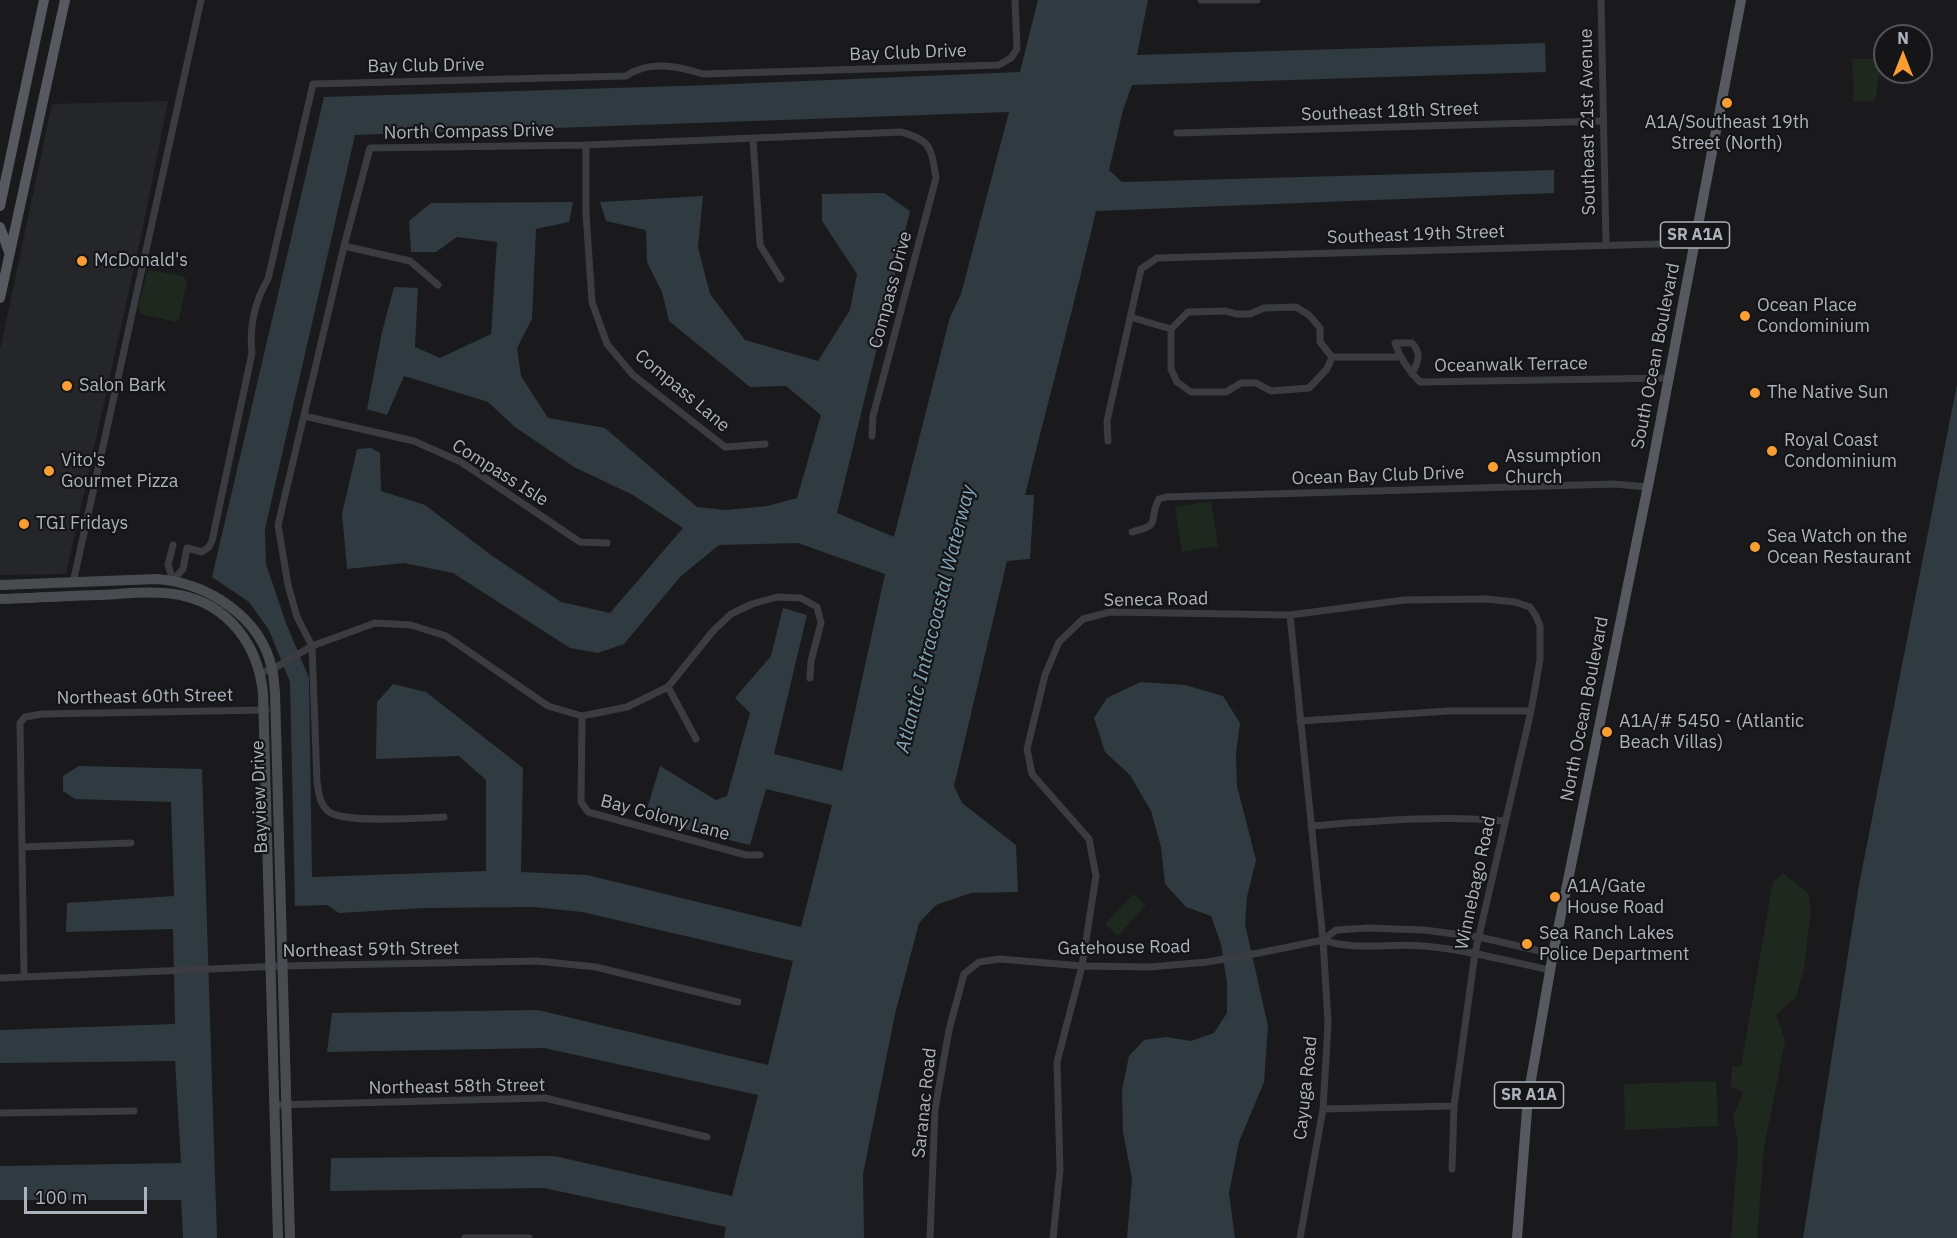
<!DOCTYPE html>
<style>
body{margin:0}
#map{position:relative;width:1957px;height:1238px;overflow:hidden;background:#1a1a1c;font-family:"IBM Plex Sans",sans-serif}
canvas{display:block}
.north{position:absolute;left:1873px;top:24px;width:60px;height:60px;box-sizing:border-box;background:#151517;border:2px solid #515459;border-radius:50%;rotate:0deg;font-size:16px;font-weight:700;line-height:24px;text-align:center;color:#acb3bc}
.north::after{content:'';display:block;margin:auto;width:21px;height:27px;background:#f99e34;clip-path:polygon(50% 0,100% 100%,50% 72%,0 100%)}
.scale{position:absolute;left:24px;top:1187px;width:123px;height:27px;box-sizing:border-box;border:3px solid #acb3bc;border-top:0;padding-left:8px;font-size:18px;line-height:21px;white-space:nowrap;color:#acb3bc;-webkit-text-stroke:4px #151517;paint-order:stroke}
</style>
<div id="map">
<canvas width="1957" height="1238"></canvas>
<div class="north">N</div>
<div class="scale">100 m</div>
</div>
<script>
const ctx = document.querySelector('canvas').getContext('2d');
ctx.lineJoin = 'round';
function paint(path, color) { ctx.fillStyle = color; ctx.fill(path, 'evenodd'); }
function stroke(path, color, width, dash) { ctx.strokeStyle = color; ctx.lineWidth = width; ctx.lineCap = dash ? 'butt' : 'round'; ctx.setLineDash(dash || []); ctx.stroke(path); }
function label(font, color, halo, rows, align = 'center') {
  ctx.font = font + ' "IBM Plex Sans",sans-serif'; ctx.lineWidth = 4.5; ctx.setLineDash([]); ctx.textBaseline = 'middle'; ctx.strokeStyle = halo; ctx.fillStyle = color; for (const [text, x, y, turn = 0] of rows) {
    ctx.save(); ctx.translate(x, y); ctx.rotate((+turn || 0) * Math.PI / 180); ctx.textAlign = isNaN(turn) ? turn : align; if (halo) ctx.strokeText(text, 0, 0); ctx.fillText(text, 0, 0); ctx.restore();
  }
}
const built = new Path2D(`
 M168 101 140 241 66 574 0 575V350L52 104Z`);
const green = new Path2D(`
 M1852 59H1882L1875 101 1854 102Z
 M150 270 183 276 187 281 179 319 175 322 141 314 138 308 147 273Z
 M1211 501 1218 546 1182 552 1175 507Z
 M1783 873 1808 893 1811 909 1804 969 1796 997 1776 1015 1785 1041 1764 1148 1757 1238H1731L1738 1145 1733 1116 1743 1093 1731 1086 1732 1067 1741 1066 1773 882Z
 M1133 894 1146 905 1118 936 1105 924Z
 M1716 1081 1718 1126 1625 1130 1624 1084Z`);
const water = new Path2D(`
 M1038 0H1148L1137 55 1545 43 1546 72 1132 85 1123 110 1109 170 1122 182 1554 170V193L1096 211C1074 307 1048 400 1025 495H1034L1030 559 1007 561 954 786 962 803 1016 845 1018 892 971 893 936 905 919 923 895 1014 863 1174 864 1238H724L726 1227 544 1188 330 1191 331 1158 554 1156 732 1196 758 1095 544 1048 327 1052 332 1013 538 1010 768 1065 793 961 582 912 534 907 425 908 339 913 327 905 295 906 290 682 269 630 249 602 212 577 324 97 711 85 1020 72ZM1009 112 961 294 950 317 894 537 837 513 910 211 884 193 822 194V221L857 274 850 310 818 361 745 340 710 294 698 247 703 196 600 202 606 221 646 230 647 262 662 292 669 321 750 387 786 386 821 415 797 498 767 506 726 510 697 507 605 428 548 418 521 376 517 348 532 319 536 229 569 222 573 202 431 203 409 221 411 252H436L457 237 497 242 491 334 440 358 415 347 418 288 394 287 382 332 367 409 387 415 404 376 488 402 515 427 574 467 633 495 683 528 610 613 561 602 491 555 425 505 381 491 380 453 371 448 357 449 342 514 347 569 404 563 453 573 570 648 598 653 624 644 681 576 719 545 798 543 885 574 842 771 774 754 807 615 783 608 771 656 735 698 750 713 727 796 716 800 660 766 644 819 750 845 766 789 832 805 801 927 587 875 521 872 523 768 426 692 393 684 377 702 376 759 459 756 486 780V871L312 877 309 678 286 623 266 564 265 529 355 135Z
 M1957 384V1238H1803L1859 885Z
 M1140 682 1185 685 1223 696 1240 723 1236 753 1237 786 1256 860 1247 897 1245 924 1268 1026 1264 1082 1239 1142 1229 1193 1235 1238H1127L1132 1179 1123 1132 1122 1090 1129 1056 1144 1040 1166 1037 1191 1041 1214 1033 1227 1013V983L1221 944 1211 916 1186 907 1165 884 1161 847 1151 811 1130 775 1105 752 1094 718 1107 698Z
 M79 766 202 769 217 1238H183L181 1200H0V1166L181 1163 175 1061 0 1063V1030L175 1024 173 929 66 932 67 903 174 896 171 802 75 799 63 791V776Z`);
const street = new Path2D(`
 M1201 0H1257
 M1601 0 1606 244
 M1177 133 1603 121
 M753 138 760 245 781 279
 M586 145V213L592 302 607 344 633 375 725 447 765 444
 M344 246 410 261 438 285
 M1130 317 1171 329 1188 312 1226 311 1236 314H1250L1264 308 1296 307 1309 315 1320 328V342L1332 357
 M1171 329V369L1177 382 1191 392H1226L1241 383H1256L1271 391 1309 388 1327 369 1332 357
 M1332 357H1400
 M1412 374C1418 362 1422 354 1412 343H1395C1400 359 1408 370 1420 382L1667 378
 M304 416 414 441 461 462 580 542 607 543
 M1108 441 1107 421 1141 269 1157 258 1694 243
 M1132 532C1164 524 1147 521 1159 499L1166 497 1614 484 1647 487
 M173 545 168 565 173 580 183 569 187 548 202 552 209 547 212 541 252 353C249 326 254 303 268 279L313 84 626 76C649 60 678 66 703 74L999 65 1011 58 1017 49 1015 0
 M73 583 201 0
 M1290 615 1323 940 1328 1023 1323 1109 1300 1238
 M261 673 280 665 312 646 375 623 411 625 446 636 548 706 582 716 627 707 668 687 713 631 731 614 752 604 777 597 801 598 817 607 821 623 811 661 810 678
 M668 687 696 739
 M582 716 581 802 588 812 746 855H760
 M1300 721 1448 711H1531
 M444 817C421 818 343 824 328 811 319 803 319 793 317 782L312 646 297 617 288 585 278 525 344 246 370 148 586 145 901 132C932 140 931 149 936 178L873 416 872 436
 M1311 826C1376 821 1440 815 1504 821
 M23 847 131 843
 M1323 940C1353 951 1392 943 1424 946 1467 950 1508 961 1550 970
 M24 976 20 723 25 717 42 714 266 710
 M0 978 282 966 537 961 596 967 738 1002
 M274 1105 545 1098 707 1137
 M1323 1109 1454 1106
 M0 1113 134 1111
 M465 1238H529
 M930 1238 935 1109 949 1030 964 974 979 962 1000 959 1082 966 1150 967 1207 962 1259 953 1323 940 1336 930 1368 928 1424 930 1479 937 1553 954
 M1053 1238 1060 1170 1057 1062 1082 966 1096 876 1089 839 1032 774 1027 749 1045 675 1059 642 1083 619 1110 612 1290 615 1404 600 1486 599 1515 602 1530 607 1536 616 1540 626V660L1531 711 1475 953 1454 1106 1452 1169`);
const secondary = new Path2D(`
 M0 585 157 579C208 583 261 617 272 669 274 676 274 685 275 692L290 1238
 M0 599C32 598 65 596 97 595 124 594 153 590 180 595 229 605 258 645 263 693L278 1238`);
const primary = new Path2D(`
 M0 206 44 0
 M0 227 9 252
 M0 298 65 0
 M1517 1238 1528 1097 1553 954 1651 471 1741 0`);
const markers = [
 [1727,103,6,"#f99e34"],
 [82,261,6,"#f99e34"],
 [1745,316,6,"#f99e34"],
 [67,386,6,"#f99e34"],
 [1755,393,6,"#f99e34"],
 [1772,451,6,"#f99e34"],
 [1493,467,6,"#f99e34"],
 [49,471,6,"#f99e34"],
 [24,524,6,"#f99e34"],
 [1755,547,6,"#f99e34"],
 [1607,732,6,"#f99e34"],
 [1555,897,6,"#f99e34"],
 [1527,944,6,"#f99e34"]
];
const shields = [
 [1695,235,69],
 [1529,1095,69]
];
const shieldNames = [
 ["SR A1A",1695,235],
 ["SR A1A",1529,1095]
];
const streetNames = [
 ["Bay Club Drive",908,53,-2],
 ["Bay Club Drive",426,66,-1],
 ["Southeast 18th Street",1390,112,-2],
 ["Southeast 21st Avenue",1588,122,-91],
 ["North Compass Drive",469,132,-1],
 ["Southeast 19th Street",1416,235,-2],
 ["Compass Drive",891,290,-75],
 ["South Ocean Boulevard",1656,356,-79],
 ["Oceanwalk Terrace",1511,365,-1],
 ["Compass Lane",682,391,40],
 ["Compass Isle",500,473,32],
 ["Ocean Bay Club Drive",1378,476,-2],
 ["Seneca Road",1156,600,-1],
 ["Northeast 60th Street",145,697,-1],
 ["North Ocean Boulevard",1585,709,-79],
 ["Bayview Drive",260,797,-92],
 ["Bay Colony Lane",665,818,15],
 ["Winnebago Road",1476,883,-78],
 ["Gatehouse Road",1124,948,-1],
 ["Northeast 59th Street",371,950,-1],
 ["Northeast 58th Street",457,1087,-1],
 ["Cayuga Road",1306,1088,-84],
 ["Saranac Road",925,1103,-84]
];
const poiNames = [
 ["A1A/Southeast 19th",1727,123,"center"],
 ["Street (North)",1727,144,"center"],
 ["McDonald's",94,261],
 ["Ocean Place",1757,306],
 ["Condominium",1757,327],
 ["Salon Bark",79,386],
 ["The Native Sun",1767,393],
 ["Royal Coast",1784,441],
 ["Condominium",1784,462],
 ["Assumption",1505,457],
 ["Church",1505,478],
 ["Vito's",61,461],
 ["Gourmet Pizza",61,482],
 ["TGI Fridays",36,524],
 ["Sea Watch on the",1767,537],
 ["Ocean Restaurant",1767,558],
 ["A1A/# 5450 - (Atlantic",1619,722],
 ["Beach Villas)",1619,743],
 ["A1A/Gate",1567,887],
 ["House Road",1567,908],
 ["Sea Ranch Lakes",1539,934],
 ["Police Department",1539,955]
];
const waterNames = [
 ["Atlantic Intracoastal Waterway",936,619,-76]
];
paint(built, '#252629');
paint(green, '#1f281f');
paint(water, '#2f3b41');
stroke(street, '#3a3c41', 7);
stroke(secondary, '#484c51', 10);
stroke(primary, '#565a60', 10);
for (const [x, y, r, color] of markers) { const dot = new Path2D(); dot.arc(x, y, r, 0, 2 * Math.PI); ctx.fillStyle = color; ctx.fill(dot); stroke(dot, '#151517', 2); }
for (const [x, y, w] of shields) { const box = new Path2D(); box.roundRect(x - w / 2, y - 13, w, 26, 4.5); ctx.fillStyle = '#151517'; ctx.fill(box); stroke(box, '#acb3bc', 1.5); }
label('bold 16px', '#acb3bc', null, shieldNames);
label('18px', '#acb3bc', '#151517', streetNames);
label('18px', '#acb3bc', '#151517', poiNames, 'left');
label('italic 20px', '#82a5b8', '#151517', waterNames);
</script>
